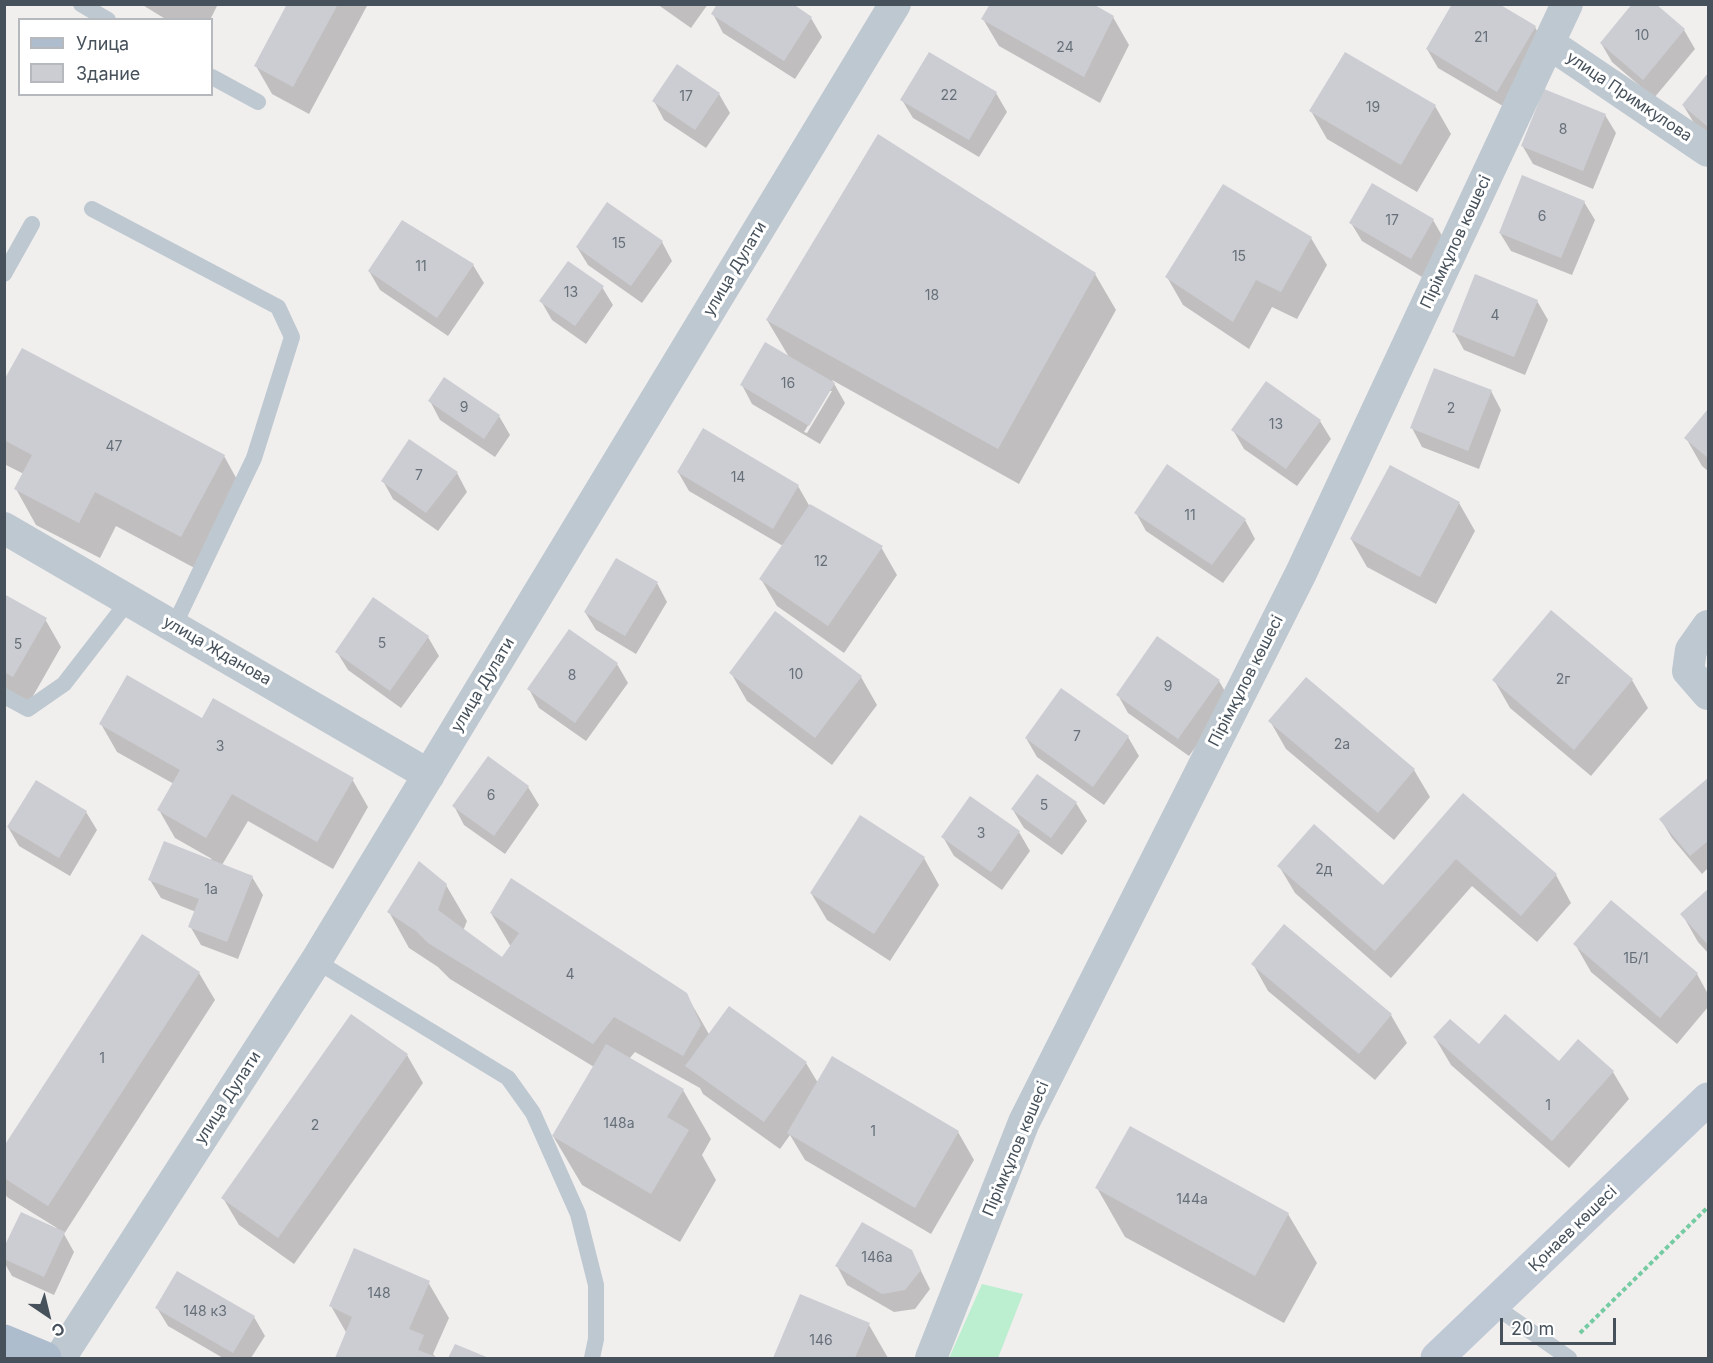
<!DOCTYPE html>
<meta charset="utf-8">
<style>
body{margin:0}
#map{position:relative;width:1713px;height:1363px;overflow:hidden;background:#f1eeee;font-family:Inter,sans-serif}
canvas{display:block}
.frame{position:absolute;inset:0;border:6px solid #46515b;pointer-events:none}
.legend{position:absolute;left:18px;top:18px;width:195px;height:78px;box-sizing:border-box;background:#fff;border:2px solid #b5b9bd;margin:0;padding:8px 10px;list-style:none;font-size:18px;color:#46515b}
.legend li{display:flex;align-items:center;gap:12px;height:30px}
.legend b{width:30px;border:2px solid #b5b9bd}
.north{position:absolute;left:18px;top:1285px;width:60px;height:60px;-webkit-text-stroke:4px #fff;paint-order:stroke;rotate:145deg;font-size:16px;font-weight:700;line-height:24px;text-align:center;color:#46515b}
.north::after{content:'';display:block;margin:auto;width:21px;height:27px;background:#46515b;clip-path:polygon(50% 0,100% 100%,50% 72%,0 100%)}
.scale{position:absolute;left:1500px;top:1318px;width:116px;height:27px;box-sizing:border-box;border:3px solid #46515b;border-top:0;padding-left:8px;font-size:18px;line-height:21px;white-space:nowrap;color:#46515b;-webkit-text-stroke:4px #fff;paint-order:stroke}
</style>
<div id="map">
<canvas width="1713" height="1363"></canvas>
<div class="frame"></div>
<ul class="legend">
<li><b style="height:8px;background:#aebdcd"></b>Улица</li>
<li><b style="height:16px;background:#cbcdd3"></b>Здание</li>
</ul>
<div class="north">С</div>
<div class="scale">20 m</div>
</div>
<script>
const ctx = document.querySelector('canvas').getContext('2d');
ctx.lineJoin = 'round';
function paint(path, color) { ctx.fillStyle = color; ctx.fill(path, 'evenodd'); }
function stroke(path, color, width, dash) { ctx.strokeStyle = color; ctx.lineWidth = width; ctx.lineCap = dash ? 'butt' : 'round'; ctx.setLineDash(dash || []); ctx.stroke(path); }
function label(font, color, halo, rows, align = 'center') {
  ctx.font = font + ' Inter,sans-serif'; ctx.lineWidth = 6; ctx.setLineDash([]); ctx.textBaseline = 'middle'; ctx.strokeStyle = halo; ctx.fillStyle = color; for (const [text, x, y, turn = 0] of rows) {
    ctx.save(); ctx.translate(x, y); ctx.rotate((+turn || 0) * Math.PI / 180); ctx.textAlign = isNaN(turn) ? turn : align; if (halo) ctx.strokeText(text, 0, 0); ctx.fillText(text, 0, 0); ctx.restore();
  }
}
const green = new Path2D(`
 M982 1284 1023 1294 998 1358H949Z`);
const shadow = new Path2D(`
 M141 4H218L210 20H167Z
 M289 4H368L309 114 272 94 256 66Z
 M657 4H708L691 28Z
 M1653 4 1684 30 1695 49 1654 98 1612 62 1601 43Z
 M713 14 811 18 822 37 795 79 723 33Z
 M1113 17 1129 45 1100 103 999 46 983 19Z
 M1535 27 1545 46 1508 109 1438 68 1427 49Z
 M1708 75V135L1694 123 1683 105Z
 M996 93 1007 112 979 157 913 118 902 100Z
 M719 94 730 113 706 148 664 120 654 101Z
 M1435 106 1451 134 1417 192 1327 139 1311 111Z
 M1605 115 1616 133 1593 189 1533 164 1522 145Z
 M1584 202 1595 220 1572 275 1511 251 1500 233Z
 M1433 220 1444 239 1422 277 1362 241 1351 223Z
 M1311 238 1327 265 1297 319 1272 307 1249 349 1183 305 1167 277Z
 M662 242 672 261 642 303 588 265 577 247Z
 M473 265 484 283 448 336 380 290 369 271Z
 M1095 274 1116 310 1019 484 832 380 845 403 820 444 752 404 742 385 789 357 767 320ZM829 391H832L807 433 804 432Z
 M602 287 613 305 586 344 552 320 541 301Z
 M1537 301 1548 320 1525 375 1464 350 1454 332Z
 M4 383 224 456 244 492 202 572 116 526 100 558 36 525 16 489 24 474 4 464Z
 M1491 391 1501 410 1479 469 1422 447 1412 428Z
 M430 401 499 416 510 435 495 457 440 420Z
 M1708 412V471L1702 466 1686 438Z
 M1320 421 1331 439 1297 486 1244 449 1233 430Z
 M678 472 798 486 810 507 881 547 897 575 844 653 777 606 761 579 783 546 689 491Z
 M457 473 467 492 438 531 393 499 383 481Z
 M1459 503 1475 531 1436 604 1367 567 1351 539Z
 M1136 513 1245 520 1255 539 1223 583 1146 531Z
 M657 583 667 602 636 654 596 630 585 612Z
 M4 596 45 619 61 647 29 703 4 689Z
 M1551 612 1632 680 1648 708 1591 776 1510 708 1494 680Z
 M570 631 617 664 628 683 586 741 539 708 529 689Z
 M428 637 439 656 401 708 348 670 337 652Z
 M731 673 861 677 877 705 832 765 747 701Z
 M1219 681 1230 700 1189 756 1128 713 1118 695Z
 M203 720 352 779 368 807 333 869 248 821 222 865 252 877 263 895 238 959 201 945 190 926 196 912 161 898 150 880 212 859 175 838 159 810 174 784 117 752 101 724Z
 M1270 721 1414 770 1430 797 1394 840 1286 749Z
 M1128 737 1139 756 1104 805 1037 757 1026 738Z
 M1708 780V868L1702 874 1672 838 1661 820Z
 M528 787 539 805 505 854 464 825 454 806Z
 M1464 795 1556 875 1571 903 1537 942 1472 886 1391 978 1295 893 1279 866 1383 887Z
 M1076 803 1087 821 1062 855 1024 828 1013 810Z
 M86 812 97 830 70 876 19 846 8 827Z
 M1019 832 1030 851 1002 890 954 856 943 837Z
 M924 858 939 885 890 961 827 920 811 893Z
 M446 885 467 921 463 931 502 959 511 947 491 913 686 994 710 1036 806 1063 818 1083 958 1132 974 1160 931 1234 805 1160 790 1135 780 1149 703 1094 700 1088 635 1052 629 1059 683 1090 711 1139 702 1155 716 1180 680 1242 582 1185 553 1136 594 1067 450 979 438 967 409 948 389 912Z
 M1708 891V953L1698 942 1682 914Z
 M1611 902 1697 974 1708 994V1007L1677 1044 1591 972 1575 944Z
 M1253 964 1391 1015 1407 1043 1375 1080 1268 991Z
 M199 973 215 1000 64 1234 74 1252 54 1295 12 1276 4 1262V1251L57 1228 7 1197 4 1192V1149Z
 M1435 1038 1559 1063 1579 1041 1613 1072 1629 1099 1569 1168 1451 1065Z
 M407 1055 423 1083 294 1264 239 1225 223 1198Z
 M1097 1188 1288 1214 1317 1263 1284 1323 1125 1237Z
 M911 1251 930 1289 915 1309 894 1312 847 1285 837 1266Z
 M428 1282 449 1318 433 1354 436 1358H336L347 1334 331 1306Z
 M801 1296 869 1325 888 1358H775Z
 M157 1308 254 1317 265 1336 251 1358H223L168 1326Z`);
const building = new Path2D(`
 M287 4H338L293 87 254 66Z
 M717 4H793L812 17 784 61 711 14Z
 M990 4H1093L1114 16 1084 77 981 19Z
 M1452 4H1499L1536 26 1497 92 1426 49Z
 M1632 4H1656L1685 29 1643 80 1600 43Z
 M929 52 997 92 969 140 900 100Z
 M1345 52 1436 105 1401 165 1309 111Z
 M677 64 720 93 695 130 652 101Z
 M1708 73V127L1682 105Z
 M1544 89 1606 114 1583 171 1521 146Z
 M878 134 1096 273 998 449 766 320Z
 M1522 175 1585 201 1561 258 1499 233Z
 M1372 183 1434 219 1411 259 1349 223Z
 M1223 184 1312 237 1281 292 1256 280 1233 322 1165 277Z
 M607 202 663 241 631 286 576 247Z
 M402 220 474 264 437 318 368 271Z
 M568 261 604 286 575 326 539 301Z
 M1475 274 1538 300 1514 357 1452 332Z
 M765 342 835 383 809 426 740 385Z
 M22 348 225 455 181 537 95 492 79 523 14 489 32 455 4 440V380Z
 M1434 368 1492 390 1468 451 1410 428Z
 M444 377 500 415 484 439 428 401Z
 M1266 381 1321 420 1286 469 1231 430Z
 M1708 409V458L1684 438Z
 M703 428 799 485 773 529 677 472Z
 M409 439 458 472 426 513 381 481Z
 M1167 464 1246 519 1212 565 1134 513Z
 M1390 465 1460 502 1420 577 1350 539Z
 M810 504 883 546 828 626 759 579Z
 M616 558 658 582 625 636 584 612Z
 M4 594 47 618 13 677 4 672Z
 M373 597 429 636 390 691 335 652Z
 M1551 610 1633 679 1574 750 1492 680Z
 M775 611 862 676 815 738 729 673Z
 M569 629 618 663 575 723 527 689Z
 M1157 636 1220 680 1178 739 1116 695Z
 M127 675 202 718 213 698 354 778 317 842 232 794 206 838 157 810 180 770 99 724Z
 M1306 677 1415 769 1378 813 1268 721Z
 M1061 688 1129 736 1093 787 1025 738Z
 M488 756 529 786 494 836 452 806Z
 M1037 774 1077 802 1051 838 1011 809Z
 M1708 778V841L1690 856 1659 819Z
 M36 780 87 811 59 858 7 827Z
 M1463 793 1557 874 1521 916 1456 859 1375 951 1277 866 1314 824 1383 885Z
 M970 796 1020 831 991 872 941 837Z
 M860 815 925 857 874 934 810 893Z
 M164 841 253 876 227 942 188 927 199 899 148 880Z
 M419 861 447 884 438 910 502 957 519 933 490 913 511 878 687 993 701 1025 683 1056 614 1017 593 1044 428 943 416 931 387 912Z
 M1708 889V945L1680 914Z
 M1611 900 1698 973 1660 1018 1573 944Z
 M1284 924 1392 1014 1359 1054 1251 964Z
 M142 934 200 972 48 1206 4 1178V1146Z
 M729 1006 807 1062 764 1122 685 1066Z
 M351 1014 408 1054 278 1238 221 1198Z
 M1505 1014 1559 1061 1578 1039 1614 1071 1552 1141 1433 1037 1450 1019 1479 1044Z
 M606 1044 684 1089 667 1117 689 1130 651 1194 552 1136Z
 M832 1056 959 1131 915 1208 787 1133Z
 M1130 1126 1289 1213 1255 1276 1095 1188Z
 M21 1212 65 1232 44 1277 4 1259V1247Z
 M862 1222 912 1250 921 1270 905 1290 882 1294 835 1266Z
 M354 1248 430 1281 409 1329 424 1335 418 1350 439 1358H335L352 1317 329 1306Z
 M177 1271 255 1316 233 1353 155 1308Z
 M800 1294 870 1323 855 1358H773Z
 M455 1344 489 1358H448Z`);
const path = new Path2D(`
 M1580 1333 1708 1207`);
const service = new Path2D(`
 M81 4 108 20
 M212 77 258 102
 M92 209 278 307 292 337 254 458 174 626
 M4 274 32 224
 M4 696 28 709 64 684 129 600
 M316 961 508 1078 533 1113 578 1214 596 1285V1339L592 1358
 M1493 1305 1569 1358`);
const minor = new Path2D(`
 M1550 44 1708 151
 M4 528 429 775
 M1708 626 1691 650 1688 671 1708 694
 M60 1358 316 961 895 4
 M931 1358 1024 1122 1301 573 1567 4`);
const secondary = new Path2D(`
 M1437 1358 1708 1099`);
const primary = new Path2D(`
 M4 1341 45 1358`);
const numberNames = [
 ["10",1642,36],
 ["21",1481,38],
 ["24",1065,48],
 ["22",949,96],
 ["17",686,97],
 ["19",1373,108],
 ["8",1563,130],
 ["6",1542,217],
 ["17",1392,221],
 ["15",619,244],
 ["15",1239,257],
 ["11",421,267],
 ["13",571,293],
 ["18",932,296],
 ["4",1495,316],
 ["16",788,384],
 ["9",464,408],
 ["2",1451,409],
 ["13",1276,425],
 ["47",114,447],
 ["7",419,476],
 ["14",738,478],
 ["11",1190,516],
 ["12",821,562],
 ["5",382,644],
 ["5",18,645],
 ["10",796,675],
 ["8",572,676],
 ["2г",1563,680],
 ["9",1168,687],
 ["7",1077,737],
 ["2а",1342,745],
 ["3",220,747],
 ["6",491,796],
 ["5",1044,806],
 ["3",981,834],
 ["2д",1324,870],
 ["1а",211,890],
 ["1Б/1",1636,959],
 ["4",570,975],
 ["1",102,1059],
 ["1",1548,1106],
 ["148а",619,1124],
 ["2",315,1126],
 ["1",873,1132],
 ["144а",1192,1200],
 ["146а",877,1258],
 ["148",379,1294],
 ["148 к3",205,1312],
 ["146",821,1341]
];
const streetNames = [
 ["улица Примкулова",1629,97,34],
 ["Пірімқұлов көшесі",1456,242,-65],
 ["улица Дулати",735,269,-59],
 ["улица Жданова",217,651,30],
 ["Пірімқұлов көшесі",1246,681,-63],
 ["улица Дулати",483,685,-59],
 ["улица Дулати",228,1098,-57],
 ["Пірімқұлов көшесі",1016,1149,-67],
 ["Қонаев көшесі",1573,1229,-44]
];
paint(green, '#bceed0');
paint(shadow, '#0003');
paint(building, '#cbcdd3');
stroke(path, '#75cba2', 4, [4.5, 3]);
stroke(service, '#bec8d0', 16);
stroke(minor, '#bec8d0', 32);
stroke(secondary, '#bfc9d5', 33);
stroke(primary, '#aebdcd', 33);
label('14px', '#677079', null, numberNames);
label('16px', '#46515b', '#fff', streetNames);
</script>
